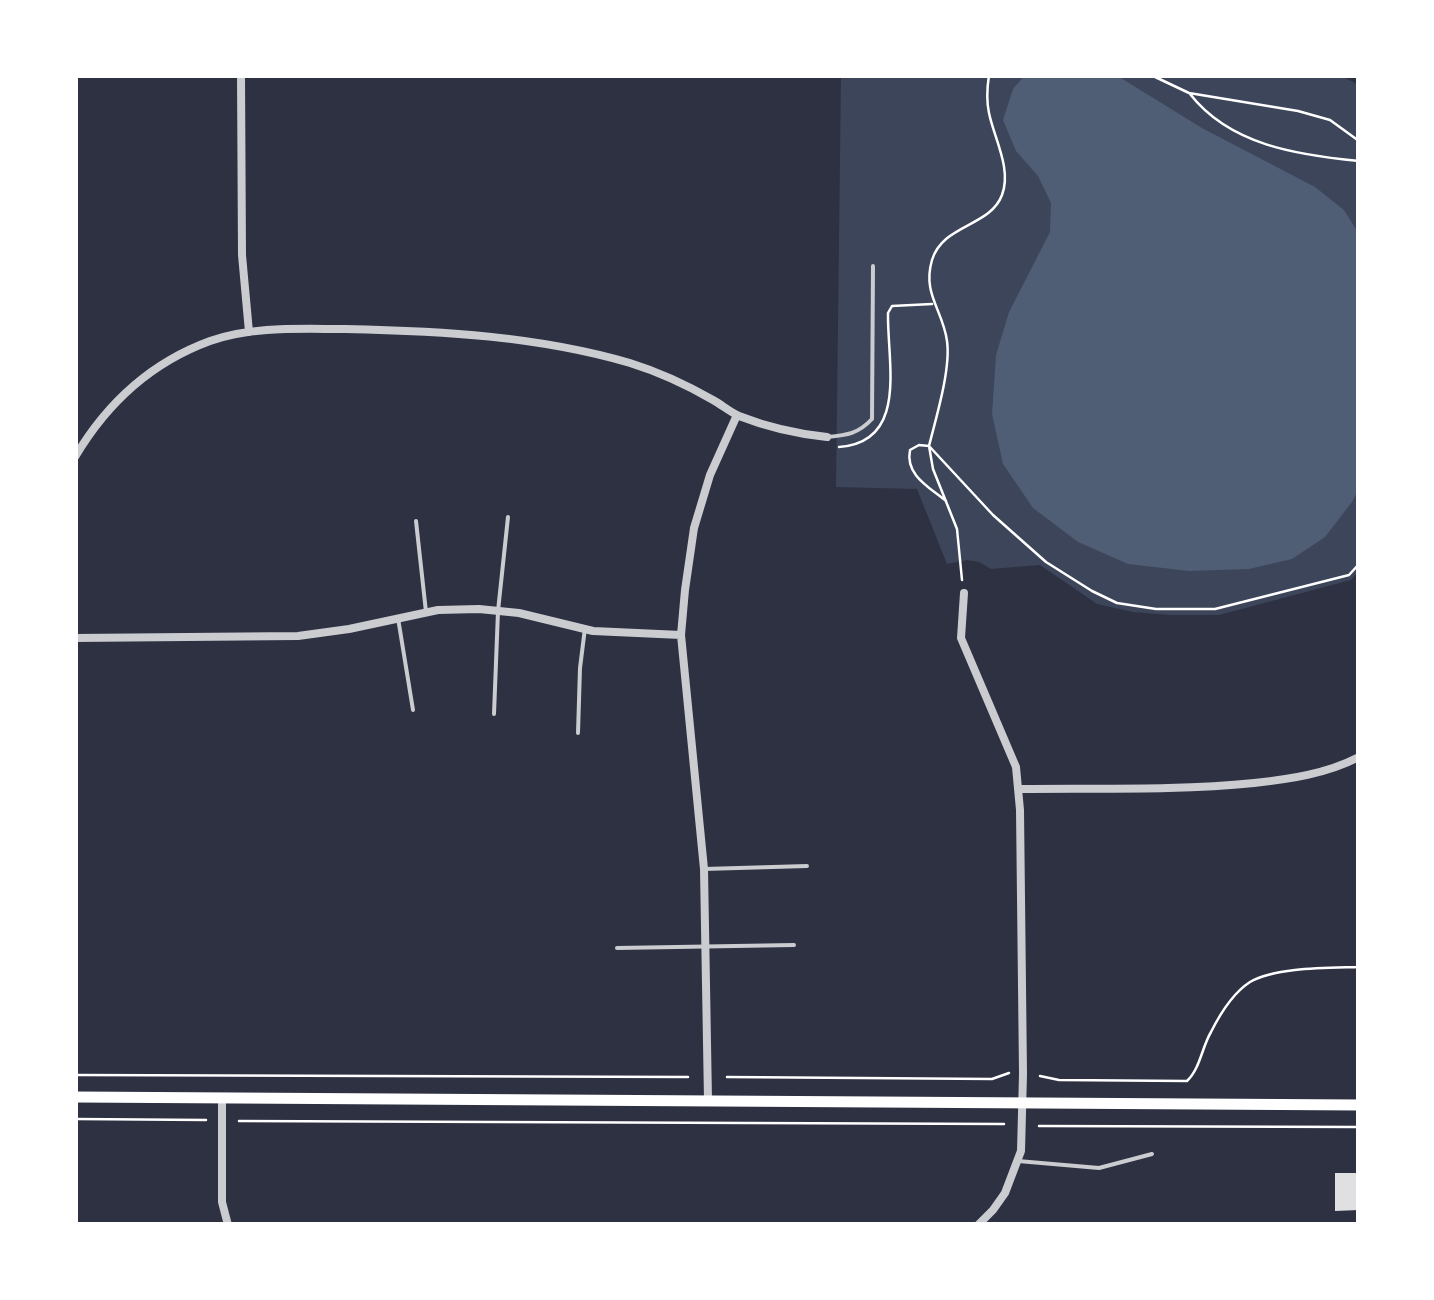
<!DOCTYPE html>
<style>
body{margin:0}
#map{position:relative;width:1434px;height:1300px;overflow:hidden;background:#2d3142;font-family:"Noto Serif",serif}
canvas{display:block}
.frame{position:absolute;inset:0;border:78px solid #fff;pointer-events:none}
</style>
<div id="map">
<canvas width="1434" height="1300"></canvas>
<div class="frame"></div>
</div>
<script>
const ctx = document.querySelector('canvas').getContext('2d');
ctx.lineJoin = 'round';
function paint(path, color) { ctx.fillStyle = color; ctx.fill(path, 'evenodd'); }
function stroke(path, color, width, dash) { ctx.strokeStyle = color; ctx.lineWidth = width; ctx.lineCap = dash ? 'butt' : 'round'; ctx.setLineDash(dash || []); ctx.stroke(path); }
const green = new Path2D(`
 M841 75H1339L1359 85V570L1351 580 1219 615H1168L1133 612 1097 604 1040 565 991 569 979 562 967 560 947 564 917 489 836 487Z`);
const water = new Path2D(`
 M1025 75H1116L1202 128 1315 187 1344 210 1359 234V488L1352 502 1325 537 1292 559 1249 569 1189 571 1128 564 1078 542 1033 508 1003 464 992 414 996 355 1009 312 1050 232 1051 203 1038 176 1016 151 1003 120 1013 89Z`);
const building = new Path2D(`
 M1335 1173H1359V1210L1335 1211Z`);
const path = new Path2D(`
 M989 75C987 88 986 99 989 113 994 138 1012 169 1002 195 990 227 943 224 932 260 922 294 943 310 947 341 951 369 936 418 929 446L993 515 1046 562 1092 591 1117 603 1156 609H1215L1349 575 1359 564
 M1151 75 1189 93 1298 111 1330 120 1359 141
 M1190 94C1230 145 1297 155 1359 161
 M839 447C909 442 887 362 888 313L892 306 932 304
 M946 501C929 487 905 475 910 450L919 445 929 446 933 469 957 529 962 580
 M75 1075 688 1077
 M1040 1076 1059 1080 1187 1081C1200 1069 1202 1047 1211 1032 1220 1014 1233 993 1250 982 1276 967 1328 968 1359 967
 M727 1077 992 1079 1009 1073
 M75 1119 206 1120
 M239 1121 1004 1124
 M1039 1126 1359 1127`);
const service = new Path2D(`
 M827 437C847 435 858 434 872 419L873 266
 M416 521 426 612
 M398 618 413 710
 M494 714 498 611 508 517
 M578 733 580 668 585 628
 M704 869 807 866
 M617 948 794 945
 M1018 1161 1099 1168 1152 1154`);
const minor = new Path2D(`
 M241 75 242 255 249 332
 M75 457C107 403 150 363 210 341 252 326 300 329 345 329 441 331 538 336 630 363 659 372 687 385 713 400 722 405 730 412 739 416 767 427 798 434 827 437
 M964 593 961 638 1016 767 1020 810 1023 1074 1021 1151 1005 1193 993 1210 978 1225
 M75 638 298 636 349 629 438 610 479 609 519 613 593 631 681 635
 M1020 789C1097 788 1176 791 1254 783 1290 779 1326 774 1359 757
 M222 1098V1202L228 1225
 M708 1100 704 869 681 635 685 590 694 528 710 475 737 415`);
const secondary = new Path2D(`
 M75 1097 1359 1105`);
paint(green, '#3c4559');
paint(water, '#4f5d75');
paint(building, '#e0e0e3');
stroke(path, '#fff', 2.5);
stroke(service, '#caccd0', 4);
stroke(minor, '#caccd0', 8);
stroke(secondary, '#fff', 11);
</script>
